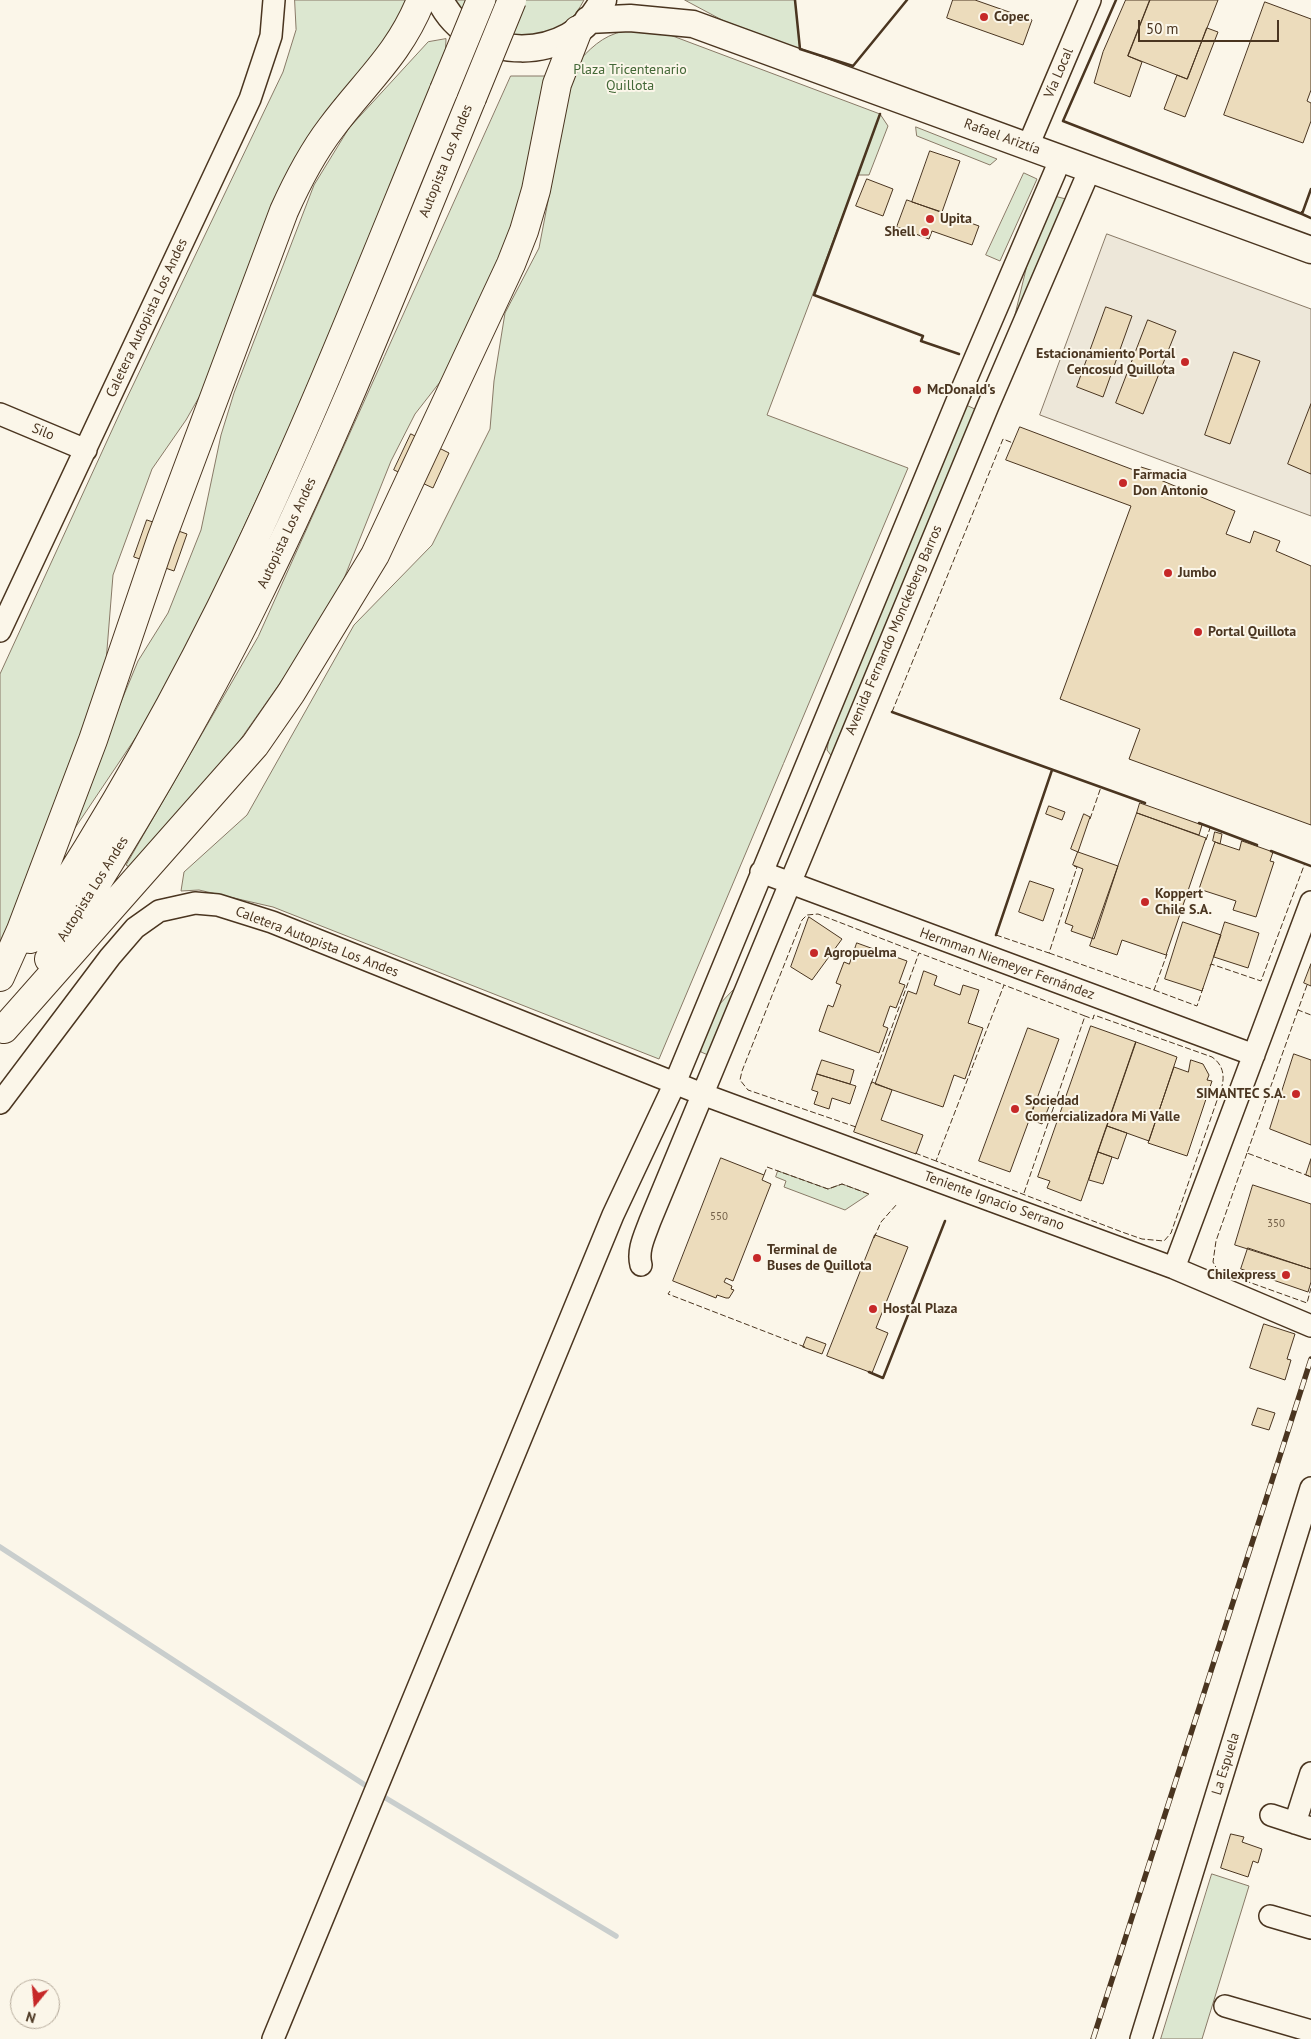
<!DOCTYPE html>
<meta charset="utf-8">
<style>
body{margin:0}
#map{position:relative;width:1311px;height:2039px;overflow:hidden;background:#fbf6e9;font-family:"PT Sans",sans-serif}
canvas{display:block}
.north{position:absolute;left:10px;top:1979px;width:50px;height:50px;box-sizing:border-box;background:#fbf6e9;border:1px solid #b4a999;border-radius:50%;rotate:197deg;font-size:14px;font-weight:700;line-height:20px;text-align:center;color:#4a3520}
.north::after{content:'';display:block;margin:auto;width:18px;height:22px;background:#c62828;clip-path:polygon(50% 0,100% 100%,50% 72%,0 100%)}
.scale{position:absolute;left:1138px;top:20px;width:141px;height:22px;box-sizing:border-box;border:2px solid #4a3520;border-top:0;padding-left:6px;font-size:15px;line-height:18px;white-space:nowrap;color:#4a3520;-webkit-text-stroke:4px #fbf6e9;paint-order:stroke}
</style>
<div id="map">
<canvas width="1311" height="2039"></canvas>
<div class="north">N</div>
<div class="scale">50 m</div>
</div>
<script>
const ctx = document.querySelector('canvas').getContext('2d');
ctx.lineJoin = 'round';
function paint(path, color) { ctx.fillStyle = color; ctx.fill(path, 'evenodd'); }
function stroke(path, color, width, dash) { ctx.strokeStyle = color; ctx.lineWidth = width; ctx.lineCap = dash ? 'butt' : 'round'; ctx.setLineDash(dash || []); ctx.stroke(path); }
function label(font, color, halo, rows, align = 'center') {
  ctx.font = font + ' "PT Sans",sans-serif'; ctx.lineWidth = 4; ctx.setLineDash([]); ctx.textBaseline = 'middle'; ctx.strokeStyle = halo; ctx.fillStyle = color; for (const [text, x, y, turn = 0] of rows) {
    ctx.save(); ctx.translate(x, y); ctx.rotate((+turn || 0) * Math.PI / 180); ctx.textAlign = isNaN(turn) ? turn : align; if (halo) ctx.strokeText(text, 0, 0); ctx.fillText(text, 0, 0); ctx.restore();
  }
}
const green = new Path2D(`
 M295 0H409L379 54 336 98 285 181 222 357 186 420 152 469 113 575 104 687 0 949V674L124 404 283 72 296 30Z
 M443 0H584C565 36 545 36 509 45Z
 M685 0H795L800 49 724 21Z
 M624 31 670 35 880 114 888 126 869 175H858L767 415 908 468 659 1059 273 907 199 890 181 891 184 872 247 815 354 625 432 545 490 429 494 381 505 313 539 248 574 66C590 49 601 36 624 31Z
 M446 39 445 61 311 381 171 685 75 828 82 796 138 661 168 613 201 530 221 435 234 393 314 185 349 128 428 42Z
 M511 76H546L534 167 471 332 440 382 415 414 391 461 343 581 294 663 219 770 134 870 126 865 258 637Z
 M916 127 997 159 990 165 917 136Z
 M1024 173 1037 179 1000 261 986 255Z
 M1054 196 1066 199 1013 323 1028 261Z
 M966 405 977 410 833 758 827 750 830 733Z
 M737 986 708 1055 701 1052 700 1045 718 1006Z
 M778 1171 828 1189 842 1184 869 1194 845 1210 784 1187 786 1181 776 1177Z
 M1212 1874 1249 1886 1202 2039H1161Z`);
const parking = new Path2D(`
 M1107 234 1311 309V516L1040 415Z`);
const stream = new Path2D(`
 M0 1547 371 1789
 M379 1794 616 1936`);
const building = new Path2D(`
 M953 0H975L1032 20 1023 45 947 18Z
 M1126 0H1150L1128 56 1142 62 1130 97 1094 83 1103 52Z
 M1150 0H1218L1187 79 1128 56Z
 M1265 2 1311 19V90L1307 101 1311 103V121L1303 143 1224 115Z
 M1207 28 1218 32 1185 117 1164 109 1177 75 1187 79Z
 M930 151 960 161 942 212 912 202Z
 M867 179 893 189 883 216 856 206Z
 M907 200 979 226 972 245 932 231 929 239 897 227Z
 M1106 307 1132 316 1103 397 1077 387Z
 M1148 320 1176 331 1143 414 1116 403Z
 M1234 352 1260 361 1230 444 1205 435Z
 M1311 404V474L1288 464Z
 M1020 427 1139 472 1141 467 1160 473 1158 479 1235 511 1226 534 1250 543 1254 531 1280 541 1276 551 1311 566V825L1129 759 1140 729 1060 699 1131 506 1006 460Z
 M411 434 449 453 433 488 394 470Z
 M147 520 187 534 174 571 134 557Z
 M1140 803 1202 825 1199 835 1137 813Z
 M1049 806 1065 812 1062 820 1046 814Z
 M1137 813 1206 838 1166 955 1122 940 1117 955 1090 946Z
 M1084 814 1090 817 1078 852 1071 849Z
 M1215 832 1222 834 1220 844 1213 841Z
 M1242 841 1273 852 1270 861 1274 862 1256 917 1233 910 1236 901 1199 889 1215 842 1239 850Z
 M1078 852 1118 866 1094 939 1071 931 1073 926 1065 923 1083 869 1073 865Z
 M1030 881 1054 889 1043 921 1019 912Z
 M809 917 842 939 812 980 791 967Z
 M1183 922 1221 935 1202 991 1165 979Z
 M1225 922 1259 933 1248 968 1214 957Z
 M857 943 907 961 899 983 905 985 896 1008 890 1006 883 1026 888 1028 879 1053 819 1031 828 1005 833 1007 841 985 836 983 844 962 849 964Z
 M1311 964V986L1304 983Z
 M924 971 937 976 934 985 960 995 963 985 979 990 968 1023 983 1028 965 1079 954 1075 943 1107 875 1084 908 991 916 994Z
 M1091 1026 1136 1042 1081 1201 1047 1188 1050 1181 1038 1177Z
 M1028 1028 1059 1039 1010 1172 979 1161Z
 M1136 1042 1177 1057 1149 1141 1107 1126Z
 M1294 1054 1311 1060V1145L1270 1129Z
 M822 1060 854 1070 850 1084 817 1074Z
 M1191 1060 1203 1064 1209 1075 1207 1080 1212 1081 1187 1156 1148 1143 1174 1067 1188 1072Z
 M817 1074 856 1086 850 1104 832 1098 829 1109 814 1104 818 1092 812 1090Z
 M872 1082 892 1090 881 1120 923 1135 916 1154 854 1132Z
 M1037 1099 1050 1104 1042 1124 1029 1119Z
 M1107 1126 1127 1133 1118 1159 1098 1152Z
 M1098 1152 1112 1157 1103 1184 1089 1180Z
 M721 1158 764 1175 762 1180 771 1184 733 1281 726 1278 724 1282 732 1286 731 1289 734 1290 729 1298H726L717 1295 716 1298 673 1281Z
 M1311 1159V1177L1306 1175Z
 M1253 1185 1311 1204V1269L1235 1245Z
 M875 1235 908 1247 876 1328 888 1333 872 1373 827 1356Z
 M1248 1248 1311 1269V1282L1308 1292 1241 1269Z
 M1264 1324 1295 1334 1287 1359 1291 1360 1285 1380 1250 1368Z
 M807 1337 826 1344 822 1354 803 1347Z
 M1258 1408 1275 1413 1269 1430 1252 1425Z
 M1231 1834 1244 1837 1242 1842 1262 1849 1258 1863 1253 1861 1248 1877 1221 1868Z`);
const minor = new Path2D(`
 M1028 146 1090 0
 M0 414 86 450
 M0 631 250 99 271 36 274 0
 M761 872 1254 1055
 M0 1103 110 957 135 928 159 911 195 903 218 905 272 922 702 1094 1174 1268 1311 1326
 M641 1265C637 1250 645 1235 650 1221L988 406 1090 169
 M1174 1268 1311 902
 M1271 1815 1311 1828
 M1295 1823 1311 1773
 M1270 1916 1311 1928
 M1225 2006 1311 2031
 M273 2039 613 1215 675 1083 962 389 1061 158
 M1141 2039 1311 1488`);
const major = new Path2D(`
 M440 0C471 64 572 65 603 0
 M588 20 630 18 693 24 1311 250`);
const highway = new Path2D(`
 M30 939C110 818 183 688 245 558 318 405 379 247 444 90
 M49 959C124 841 197 720 258 595 338 433 404 264 472 98
 M0 977 21 930 93 740 161 540 284 211C297 182 312 153 331 128 365 82 399 55 421 0
 M4 1029 255 745 291 693 375 555 511 264 524 231 536 190 557 84 578 30`);
const rail = new Path2D(`
 M1093 2039 1311 1359`);
const highwayBridge = new Path2D(`
 M444 90 481 0
 M472 98 512 0`);
const fence = new Path2D(`
 M892 712 1003 439 1013 443
 M1090 819 1101 787
 M1206 840 1210 828
 M996 935 1049 953 1077 867 1074 866
 M1049 953 1154 990 1167 954
 M1210 966 1211 964 1261 981 1305 863
 M1307 985 1298 1010 1311 1015
 M1154 990 1197 1006 1203 988
 M1298 1010 1247 1153 1309 1176
 M871 1084 919 953 1004 985
 M856 1127 748 1090 740 1080 742 1071 802 920 807 915 818 914 919 953
 M915 1153 936 1161
 M1247 1153 1216 1241 1213 1262 1218 1271 1307 1303 1311 1288
 M764 1175 767 1167 828 1189 842 1184 869 1194
 M1024 1193 1085 1016 1004 985 936 1161 1122 1232 1142 1239 1164 1241 1171 1233 1222 1086C1225 1074 1222 1064 1212 1057L1094 1015 1093 1019 1085 1016
 M874 1238 881 1222 897 1204
 M670 1291 668 1294 805 1347`);
const wall = new Path2D(`
 M795 0 800 49 853 66 907 0
 M1116 0 1063 121 1302 214 1311 189
 M880 114 814 295 923 336 921 341 959 354
 M1302 212V214L1311 218
 M892 712 1145 803
 M1199 823 1257 845
 M1271 851 1311 866
 M996 935 1052 770
 M869 1372 883 1378 945 1221`);
const markers = [
 [984,17,5,"#c62828"],
 [930,219,5,"#c62828"],
 [925,232,5,"#c62828"],
 [1185,362,5,"#c62828"],
 [917,390,5,"#c62828"],
 [1123,483,5,"#c62828"],
 [1168,573,5,"#c62828"],
 [1198,632,5,"#c62828"],
 [1145,902,5,"#c62828"],
 [814,953,5,"#c62828"],
 [1296,1094,5,"#c62828"],
 [1015,1109,5,"#c62828"],
 [757,1258,5,"#c62828"],
 [1286,1275,5,"#c62828"],
 [873,1309,5,"#c62828"]
];
const numberNames = [
 ["550",719,1217],
 ["350",1276,1224]
];
const poiNames = [
 ["Copec",994,17],
 ["Upita",940,219],
 ["Shell",915,232,"right"],
 ["Estacionamiento Portal",1175,354,"right"],
 ["Cencosud Quillota",1175,370,"right"],
 ["McDonald's",927,390],
 ["Farmacia",1133,475],
 ["Don Antonio",1133,491],
 ["Jumbo",1178,573],
 ["Portal Quillota",1208,632],
 ["Koppert",1155,894],
 ["Chile S.A.",1155,910],
 ["Agropuelma",824,953],
 ["SIMANTEC S.A.",1286,1094,"right"],
 ["Sociedad",1025,1101],
 ["Comercializadora Mi Valle",1025,1117],
 ["Terminal de",767,1250],
 ["Buses de Quillota",767,1266],
 ["Chilexpress",1276,1275,"right"],
 ["Hostal Plaza",883,1309]
];
const parkNames = [
 ["Plaza Tricentenario",630,70],
 ["Quillota",630,86]
];
const streetNames = [
 ["Vía Local",1059,73,-67],
 ["Rafael Ariztía",1002,137,20],
 ["Autopista Los Andes",446,161,-68],
 ["Caletera Autopista Los Andes",147,318,-65],
 ["Silo",43,432,22],
 ["Autopista Los Andes",287,533,-65],
 ["Avenida Fernando Monckeberg Barros",894,630,-67],
 ["Autopista Los Andes",93,889,-58],
 ["Caletera Autopista Los Andes",317,942,21],
 ["Hermman Niemeyer Fernández",1007,964,20],
 ["Teniente Ignacio Serrano",994,1201,20],
 ["La Espuela",1226,1764,-73]
];
paint(green, '#dce7d0');
stroke(green, '#887966', 1);
paint(parking, '#ede7d9');
stroke(parking, '#887966', 1);
stroke(stream, '#c9cecd', 5.5);
paint(building, '#ecdcbc');
stroke(building, '#4a3520', 1);
stroke(minor, '#4a3520', 24);
stroke(major, '#4a3520', 29);
stroke(highway, '#4a3520', 30);
stroke(minor, '#fbf6e9', 21);
stroke(major, '#fbf6e9', 26);
stroke(highway, '#fbf6e9', 28);
stroke(rail, '#4a3520', 5.5);
stroke(rail, '#fbf6e9', 4, [11]);
stroke(highwayBridge, '#4a3520', 30, []);
stroke(highwayBridge, '#fbf6e9', 28);
stroke(fence, '#4a3520', 1, [6, 2.5]);
stroke(wall, '#4a3520', 2.5);
for (const [x, y, r, color] of markers) { const dot = new Path2D(); dot.arc(x, y, r, 0, 2 * Math.PI); ctx.fillStyle = color; ctx.fill(dot); stroke(dot, '#fbf6e9', 2); }
label('11px', '#725f47', null, numberNames);
label('bold 14px', '#4a3520', '#fbf6e9', poiNames, 'left');
label('14px', '#436837', '#fbf6e9', parkNames);
label('14px', '#4a3520', '#fbf6e9', streetNames);
</script>
